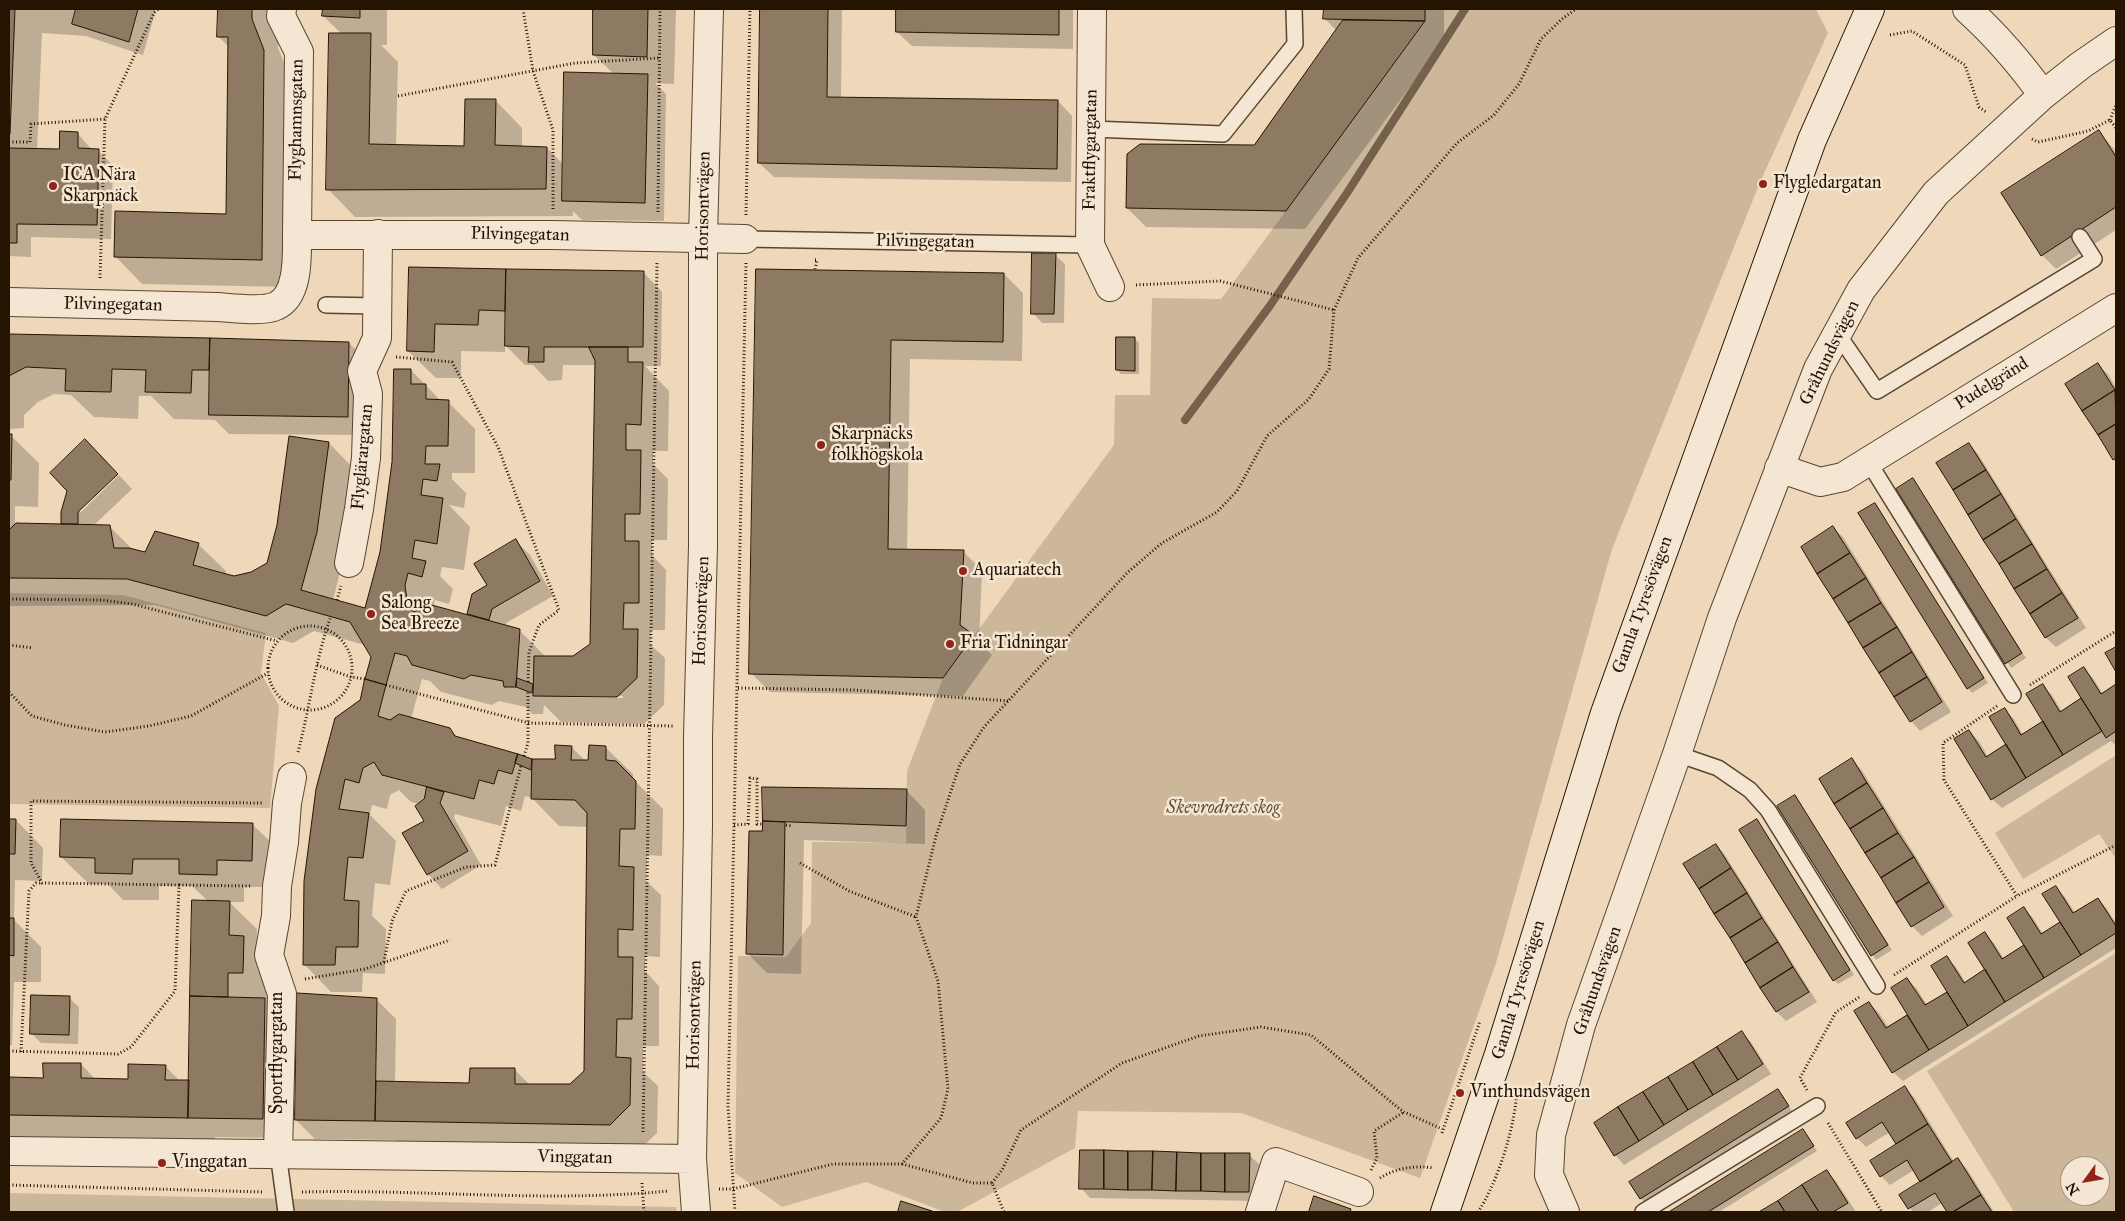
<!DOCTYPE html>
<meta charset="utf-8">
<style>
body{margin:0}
#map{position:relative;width:2125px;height:1221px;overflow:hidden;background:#eed8b9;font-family:"IM FELL Great Primer",serif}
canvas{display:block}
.frame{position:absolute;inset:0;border:10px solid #261403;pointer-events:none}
.north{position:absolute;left:2060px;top:1156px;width:50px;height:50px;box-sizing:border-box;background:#f4e6d2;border:1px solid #a2927f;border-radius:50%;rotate:238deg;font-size:14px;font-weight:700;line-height:20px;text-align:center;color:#261403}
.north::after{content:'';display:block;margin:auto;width:18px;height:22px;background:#8f2418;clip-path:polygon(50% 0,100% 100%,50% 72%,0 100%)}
</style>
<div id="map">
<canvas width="2125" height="1221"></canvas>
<div class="frame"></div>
<div class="north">N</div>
</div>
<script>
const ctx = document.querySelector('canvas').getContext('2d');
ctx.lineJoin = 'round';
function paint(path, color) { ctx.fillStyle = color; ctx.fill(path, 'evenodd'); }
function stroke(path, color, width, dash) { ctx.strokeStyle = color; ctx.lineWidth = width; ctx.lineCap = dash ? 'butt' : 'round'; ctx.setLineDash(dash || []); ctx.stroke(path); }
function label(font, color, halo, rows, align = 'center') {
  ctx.font = font + ' "IM FELL Great Primer",serif'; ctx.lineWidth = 5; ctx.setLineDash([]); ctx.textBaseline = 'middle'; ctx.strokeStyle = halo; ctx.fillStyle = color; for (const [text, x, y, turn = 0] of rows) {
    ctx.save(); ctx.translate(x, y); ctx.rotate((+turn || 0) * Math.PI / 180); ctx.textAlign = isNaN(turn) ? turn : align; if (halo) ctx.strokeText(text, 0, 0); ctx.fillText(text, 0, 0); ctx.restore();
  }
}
const green = new Path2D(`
 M1425 9H1816L1828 33 1761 180 1612 549 1496 963 1420 1178 1241 1113 1078 1111 1075 1148 957 1212H945L866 1182 782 1207 735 1173 738 956 786 957 811 923 812 842 906 843 907 771 943 678 1114 445 1115 395H1150L1152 298 1221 299 1425 22Z
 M9 593 123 595 266 633 261 673 279 706 270 808 9 804Z
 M2116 755V859L2099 834 2023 879 1995 833Z
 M2116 953V1212H2014L1927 1071ZM2070 1166H2100V1196H2070Z
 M9 1193 676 1207 677 1212H9Z`);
const shadow = new Path2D(`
 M9 9H156L143 55 86 36 42 33 37 150H60L78 134 92 150 98 151 113 165 111 239 31 237V257L9 256Z
 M219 9H279L278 48 291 79 289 287 142 284 115 256 227 216 229 47 218 36Z
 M324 9H387V45H381L398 62 396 146 465 147 495 100 522 128V147L547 148 564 165 614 74 594 55 595 9H676L674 84 655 83 666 94 664 221 582 220 573 211V216L355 217 328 189 342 34 323 16Z
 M761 9H842L841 98 1058 101 1072 116 1071 182 774 177 759 163Z
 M898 9H1073V49L912 46 897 32Z
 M1325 9H1444V41L1305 229 1146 227 1127 208 1255 147 1337 31 1325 19Z
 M2099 132 2116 151V230L2056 269 2042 255Z
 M1055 255 1065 264 1064 323H1042L1033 313Z
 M410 269 643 272 662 292 661 366H645L669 391 668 451H653V464L668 479 667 540H652V555L666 570 665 630H651L650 644 665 658 664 705 644 724 561 722 544 705 543 714H532L526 707 499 701 492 705 441 692 430 681 422 679 411 719 449 729 459 739 531 760 556 761 571 747 586 761H589L605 747 633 774V779L663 809 662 856 647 855 646 881 661 895 660 957 645 956V971L659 986V1046H643V1072L658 1086 657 1133 637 1152 404 1148 396 1140 315 1139 296 1120 376 999 396 1019 395 1083 471 1084 515 1070 530 1085 570 1086 585 1072 588 827 559 826 532 798 525 796 521 811 506 806 501 826 455 814 454 818 481 865 442 889 428 874 425 821 419 804 411 802 399 790 390 795 387 809 372 805 370 815 396 841 390 885 375 883 372 916 386 929 385 974 363 973 362 992H331L304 964 372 657 365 645 314 631 293 643 155 605 9 606V335L349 343 368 362 366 435 229 434 215 420 174 419 151 396H139L138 419 94 417 71 395 54 394 38 402 24 415V428L10 429V435L39 463 38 507 15 506V525L64 526 62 524 85 441 80 513 119 475 132 489 93 526H109L133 550 145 554 198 544 226 571 225 575 234 577 251 574 268 564 329 443 356 471 343 560 333 600 366 609 381 553 411 370 441 401 448 402 475 429V473H452V479L466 493 464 508 449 505 470 527 464 570 442 567 440 576 453 589 449 604 435 600 433 607 468 616 473 594 488 585 516 541 530 555 553 596 506 623 505 626 519 630 546 657H573L592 644 596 365H563L562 380 548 381 533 365H525L505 345V352L461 351V378H436L408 351ZM560 695 623 696V698L560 697Z
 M757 270 1004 274 1023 293 1022 361 910 359 907 550 963 551 982 571 979 642 992 655 963 696 770 692 751 673Z
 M1135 339 1139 343V374H1121L1117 370Z
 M2098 365 2108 374 2116 388V463L2067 384Z
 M1969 444 1978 454 2086 628 2056 647 2046 638 1938 463Z
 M1913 479 2026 658 2011 668 1898 489Z
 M1875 504 1988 683 1972 693 1968 688Z
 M1833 528 1843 537 1951 712 1920 731 1911 721Z
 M2084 669 2093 678 2103 694 2116 686V746L2111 741 2002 808 1992 799 1969 731 1979 741 1988 757 2008 745 2004 709 2014 719 2023 735 2044 722 2042 685 2052 695 2062 712 2083 699Z
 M1852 760 1861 769 1953 916 1922 936 1912 926 1820 779Z
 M764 788 906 790 925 810V844L804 840 801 974 767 973 748 954 763 833Z
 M1795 796 1892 950 1876 960 1779 806Z
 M9 820H16L43 848 42 881 15 880 14 920 41 947V982H14L12 1045H9Z
 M252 824 280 851 279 887H244V902H229L257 929 256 949 270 1000H266L284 1018 282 1138 215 1137V1145L9 1142V1075L12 1079H44L81 1064 96 1080H129L165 1066 180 1081H190L193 901H208L192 886H159V900H123L108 884H89L61 857Z
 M1761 825 1854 975 1838 984 1834 980Z
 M1716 845 1725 855 1817 1002 1786 1021 1777 1012 1685 865Z
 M2055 887 2065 897 2075 913 2098 899 2107 909 2116 923V948L1903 1081 1893 1072 1869 1003 1879 1013 1889 1028 1909 1016 1907 979 1917 989 1927 1005 1949 992 1947 958 1956 967 1966 983 1986 970 1985 934 1994 943 2004 959 2026 946 2024 908 2033 918 2043 934 2062 923Z
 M69 998 79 1007 78 1044 41 1043 32 1034Z
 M1742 1033 1751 1042 1771 1074 1624 1165 1615 1155Z
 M1904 1088 1914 1097 1954 1162 1958 1160 1967 1169 1994 1212H1948L1942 1203 1928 1212H1913L1901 1196 1922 1182 1914 1170 1890 1185 1881 1176 1898 1145 1890 1132 1866 1147 1857 1138Z
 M1778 1090 1792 1111 1645 1203 1641 1198Z
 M1803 1130 1817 1151 1719 1212H1672Z
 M1249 1155 1259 1164 1258 1201 1090 1198 1081 1188Z
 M1827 1172 1836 1181 1856 1212H1761Z`);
const stream = new Path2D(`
 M1185 420 1269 307 1347 193 1465 9`);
const building = new Path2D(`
 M9 9H15L10 134H9Z
 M76 9H138L129 42 72 24Z
 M218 9H252V19L264 50 262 260 114 257 115 211 226 214 228 37H217Z
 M323 9H360V18L322 16Z
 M593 9H648L647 57 593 55Z
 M760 9H828L827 97 1058 100 1057 169 758 163Z
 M896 9H1059V35L896 32Z
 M1324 9H1425V21L1323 19Z
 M1343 20 1425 21 1286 211 1126 208 1127 154 1140 144 1254 145Z
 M329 33H371L369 144 464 146 465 99H496L495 145 547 147 546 189 326 190Z
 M564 72 648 74 645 203 562 201Z
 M2099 130 2116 157V207L2041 256 2001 193Z
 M60 131 78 132V148L99 149 97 225 17 224V243H9V148L59 149Z
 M1032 253H1056L1054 314H1031Z
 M409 267 506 269 505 311 479 310 478 325 435 324 434 352 407 351Z
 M506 269 644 271 643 347H544V362H528L529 347 505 346Z
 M756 269 1004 273 1003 342 891 340 888 549 964 550 960 625 974 635 943 678 749 674Z
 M9 334 210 338 209 370H192L191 393 145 392 146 370 112 369 111 392 65 391 66 369 26 367 9 376Z
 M1116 337H1135V371L1116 370Z
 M210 338 349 342 348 417 209 415Z
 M589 347H628V362H643L641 425 626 424V450H641L640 514H625V541H639V603H624L623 629H638L637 678 617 697 533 696 534 656H573L590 644 595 361Z
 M2098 363 2115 390 2082 411 2065 384Z
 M394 369H411V384H426V399L449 400 448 446H426L425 464H440L437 481 423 479 421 495 443 498 437 544 415 540 412 558 426 561 422 577 408 573 405 585 407 600 414 612 428 604 520 629 516 687H504L503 681 471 675 464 679 412 665 407 656 395 653 386 685 365 679 371 657 350 622 286 604 266 616 127 579 9 578V530L16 523 110 525 114 548H129L145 552 155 531 199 543 193 565 234 576 251 572 267 563 277 525 289 436 329 442 317 532 301 590 365 608 380 552 392 462Z
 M2115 390 2116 424 2098 435 2082 411Z
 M2116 424V458L2113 460 2098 435Z
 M9 434H12L11 480H9Z
 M85 439 118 474 78 512V524H61V512L67 491 50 473Z
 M1969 443 1986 470 1953 490 1936 463Z
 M1986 470 2001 494 1968 515 1953 490Z
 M1913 478 2022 653 2005 664 1896 489Z
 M2001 494 2016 519 1983 540 1968 515Z
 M1875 503 1984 678 1967 689 1858 513Z
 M2016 519 2032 544 1999 564 1983 540Z
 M1833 526 1850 553 1817 574 1801 547Z
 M516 539 540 581 492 609 489 620 467 614 472 594 487 585 474 564Z
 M2032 544 2047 569 2014 589 1999 564Z
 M1850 553 1866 578 1833 599 1817 574Z
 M2047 569 2062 593 2030 614 2014 589Z
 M1866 578 1881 603 1848 623 1833 599Z
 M2062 593 2078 618 2045 638 2030 614Z
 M1881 603 1897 627 1863 648 1848 623Z
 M1897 627 1912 652 1879 673 1863 648Z
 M2116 647V672L2105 653Z
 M1912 652 1927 677 1894 697 1879 673Z
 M2084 667 2101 694 2116 684V731L2106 738 2068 677Z
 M1927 677 1942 702 1910 722 1894 697Z
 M517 678 533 684 532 693 516 687Z
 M365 679 386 685 378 716 390 720 399 714 450 728 455 736 518 754 512 774 498 770 494 784 479 780 474 799 382 775 374 762 363 768 359 783 345 779 339 809 369 813 363 858 348 857 344 900 359 901 358 947H336L335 965H303L304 881 316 789 335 718 360 700Z
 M2043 684 2060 712 2081 698 2102 731 2063 755 2026 694Z
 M2005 708 2021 735 2043 721 2063 755 2026 778 1989 717Z
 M1969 730 1986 757 2006 744 2026 778 1991 800 1954 739Z
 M555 745 572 746 571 760H588L589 745 606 746V760L616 761 636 781 635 829H620L619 866 634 867 633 930 618 929V957H633L632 1019H617L616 1057 631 1058 630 1105 610 1125 375 1121 376 1081 469 1083 470 1068H515V1084H570L584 1071 587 813 575 800 531 799 532 759H555Z
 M518 754 532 759 531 770 515 763Z
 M1852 758 1867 783 1834 804 1819 779Z
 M1867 783 1883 808 1850 829 1834 804Z
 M427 787 444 792 440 803 468 851 427 875 402 833 424 821 415 806 424 799Z
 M762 787 907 789 906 826 763 821Z
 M1795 795 1888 945 1871 956 1777 806Z
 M1883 808 1898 833 1865 853 1850 829Z
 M9 819H16L15 854H9Z
 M61 819 253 823 252 861 217 860V875L179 874V859H133L132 874 95 873V858L60 857Z
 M1757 819 1850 970 1833 981 1739 830Z
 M763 821 785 822 783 955 746 954 749 831H762Z
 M1898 833 1914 857 1881 878 1865 853Z
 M1716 844 1731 868 1699 889 1683 864Z
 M1914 857 1929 882 1896 903 1881 878Z
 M1731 868 1747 893 1714 914 1699 889Z
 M1929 882 1944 907 1911 927 1896 903Z
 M2056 886 2073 913 2098 898 2116 926V933L2081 955 2042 894Z
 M1747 893 1762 918 1730 938 1714 914Z
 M192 900 230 901 229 935 244 936 243 973H228V997L190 996Z
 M2024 907 2041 934 2060 922 2081 955 2044 978 2007 918Z
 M9 918H14V956L9 955Z
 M1762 918 1778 942 1745 963 1730 938Z
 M1985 932 2002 959 2024 945 2044 978 2005 1002 1968 943Z
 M1778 942 1793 967 1760 988 1745 963Z
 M1947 956 1964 983 1985 969 2005 1002 1968 1026 1931 966Z
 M1793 967 1809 992 1776 1012 1760 988Z
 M1907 978 1925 1005 1947 992 1968 1026 1929 1050 1891 988Z
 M297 993 377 998 375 1121 295 1120Z
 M31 995 70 996 69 1035 30 1034Z
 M190 996 265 998 263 1119 188 1118Z
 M1869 1002 1886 1028 1907 1015 1929 1050 1892 1073 1854 1011Z
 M1742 1031 1763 1064 1738 1080 1717 1047Z
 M1717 1047 1738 1080 1713 1095 1693 1062Z
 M1693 1062 1713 1095 1688 1110 1668 1077Z
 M43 1063H81V1078L128 1079V1064L166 1065 165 1080H189L188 1118 9 1115V1077L43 1078Z
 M1668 1077 1688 1110 1664 1125 1643 1092Z
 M1905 1086 1928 1124 1896 1144 1882 1122 1856 1139 1846 1123Z
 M1778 1089 1789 1106 1640 1199 1629 1182Z
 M1643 1092 1664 1125 1639 1141 1618 1107Z
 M1618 1107 1639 1141 1614 1156 1594 1123Z
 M1928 1124 1952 1162 1920 1182 1907 1160 1880 1177 1870 1161Z
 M1803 1129 1814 1146 1708 1212H1669Z
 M1080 1150H1104V1189H1079Z
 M1104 1150 1128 1151V1190L1104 1189Z
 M1128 1151H1153L1152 1190H1128Z
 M1153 1151 1177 1152 1176 1191 1152 1190Z
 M1177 1152 1201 1153V1191H1176Z
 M1201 1153H1225V1192L1201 1191Z
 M1225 1153H1250L1249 1192H1225Z
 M1958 1158 1981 1195 1953 1212H1947L1935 1193 1908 1209 1899 1195Z
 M1827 1170 1848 1203 1833 1212H1819L1802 1185Z
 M1802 1185 1819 1212H1785L1778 1201Z
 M1981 1195 1992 1212H1953Z
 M1314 1196 1351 1209 1350 1212H1309Z
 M901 1201 935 1212H898Z
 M1778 1201 1785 1212H1759Z`);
const path = new Path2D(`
 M523 9 533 71 553 130V209
 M1890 35 1912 31 1965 65 1979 107 1986 112
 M398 96 575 63 659 58
 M2110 120 2116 105
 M2032 139 2038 142 2088 131 2110 120 2116 128
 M9 142H30L31 124 105 119
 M658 212 660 9
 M746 215 750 9
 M815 260H817L815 270
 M100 278 105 119 154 13 158 9
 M1136 285 1220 281 1334 310
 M396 357 452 362 498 447 559 610 539 625 529 652 528 682
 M9 599 101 600 132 604 277 641
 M337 600 341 586
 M268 668a42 42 0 1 1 84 0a42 42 0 1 1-84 0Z
 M9 645 33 648
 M317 665 351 677 365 679
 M386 685 529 723 673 726
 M2030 685 2116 631
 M738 688 854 690 1009 701
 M9 692 32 716 65 725 105 732 149 726 191 716 268 673
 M1997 706 1943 743 1944 780 2017 896 2116 845
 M298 752C310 707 315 660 331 616
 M524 756 528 743V692
 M734 825 748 824 750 778 757 779V824H762
 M786 825 793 826
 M800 863 849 891 916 917
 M179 885 251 886
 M384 962 392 921 406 891 466 867 495 865 521 766
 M1894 975 2017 896
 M305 979 365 969 450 940
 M9 1051 118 1054 131 1047 175 991 179 885 42 883 31 863V801L262 803
 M21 1052 29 891 36 883H42
 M1807 1090 1800 1078 1836 1012 1861 996
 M1828 1123 1882 1212
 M643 1132 657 263
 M1442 1133 1480 1021
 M902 1164 973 1183H992L1004 1212
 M1371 1170 1377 1158 1374 1131 1404 1112
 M1380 1178C1396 1168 1415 1165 1434 1168
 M642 1183 644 1212
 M992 1183 1002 1170 1021 1130 1122 1063 1199 1036 1261 1027 1311 1035 1396 1106 1404 1112 1442 1129
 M9 1185 263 1192
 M719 1189H733L833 1164H902L941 1118 948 1089 938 981 916 917 936 836 960 764 984 727 1128 572 1162 543 1217 512 1237 491 1267 436 1309 399 1329 369 1334 310 1358 258 1457 143 1494 115 1519 84 1541 39 1562 19 1576 9
 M302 1192C424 1189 546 1203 668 1191
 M735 1212 728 1106 746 263
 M1478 1212C1498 1182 1516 1124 1517 1088`);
const lane = new Path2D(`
 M1091 129 1223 134 1295 44 1294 9
 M745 239 1090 245
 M326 305 378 306
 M1837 333 1877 391 2094 259 2080 237
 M1868 461 2013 695
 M1677 754 1718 768 1750 790 1768 810 1877 986
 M278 1153 286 1212
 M1643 1212 1817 1106`);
const street = new Path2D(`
 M282 9 281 16 299 52 297 235
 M1092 9 1090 245 1110 287
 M1967 9C1996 35 2020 63 2043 95
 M9 302 218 307C232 308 263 312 276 306 299 296 297 256 297 235H552L745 239
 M1779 468 1820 482 1843 477 2116 308
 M349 563 359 509 366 458 368 394 362 371 377 338 378 234
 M9 1151 692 1159
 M278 1153 282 994 269 955 276 916 277 886 284 842 287 803 292 777
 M696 1212 692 1159 698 825V737L703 546V238L709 9
 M1260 1212 1276 1162 1359 1192
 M1565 1212 1549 1175 1551 1135 1581 1025 1677 754 1722 618 1818 369 1861 290 1936 193 2043 95 2081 65 2116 41`);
const secondary = new Path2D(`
 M1445 1212 1499 1054 1605 713 1812 140 1870 9`);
const markers = [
 [1763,184,5,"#8f2418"],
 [53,186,5,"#8f2418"],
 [821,445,5,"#8f2418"],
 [963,571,5,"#8f2418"],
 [371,614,5,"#8f2418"],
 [950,644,5,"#8f2418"],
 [1460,1093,5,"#8f2418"],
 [162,1163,5,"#8f2418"]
];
const streetNames = [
 ["Flyghamnsgatan",297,120,-89],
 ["Fraktflygargatan",1091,150,-89],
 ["Horisontvägen",704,206,-89],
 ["Pilvingegatan",520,235,1],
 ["Pilvingegatan",925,242,1],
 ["Pilvingegatan",113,305,1],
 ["Gråhundsvägen",1830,353,-64],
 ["Pudelgränd",1992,384,-32],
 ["Flyglärargatan",363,457,-85],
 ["Gamla Tyresövägen",1643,605,-70],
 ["Horisontvägen",702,611,-88],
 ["Gråhundsvägen",1598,981,-71],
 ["Gamla Tyresövägen",1519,990,-73],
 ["Horisontvägen",695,1015,-89],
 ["Sportflygargatan",278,1053,-90],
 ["Vinggatan",575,1158,1]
];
const poiNames = [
 ["ICA Nära",63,176],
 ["Skarpnäck",63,197],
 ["Flygledargatan",1773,184],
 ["Skarpnäcks",831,435],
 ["folkhögskola",831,456],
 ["Aquariatech",973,571],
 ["Salong",381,604],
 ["Sea Breeze",381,625],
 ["Fria Tidningar",960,644],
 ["Vinthundsvägen",1470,1093],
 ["Vinggatan",172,1163]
];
const parkNames = [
 ["Skevrodrets skog",1223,809]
];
paint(green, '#ccb79a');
paint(shadow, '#0003');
stroke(stream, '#75614b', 8);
paint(building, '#8e7a62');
stroke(building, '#261403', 1);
stroke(lane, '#584530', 18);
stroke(street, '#584530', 30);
stroke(secondary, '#261403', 30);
stroke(path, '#261403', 3, [1, 2.5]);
stroke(lane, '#f4e6d2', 15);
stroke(street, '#f4e6d2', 28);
stroke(secondary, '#f4e6d2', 28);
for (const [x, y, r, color] of markers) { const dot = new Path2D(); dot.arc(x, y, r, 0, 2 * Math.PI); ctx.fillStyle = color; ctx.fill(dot); stroke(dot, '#f4e6d2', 2); }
label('18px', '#261403', '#f4e6d2', streetNames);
label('18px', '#261403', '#f4e6d2', poiNames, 'left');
label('italic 18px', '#604d38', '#f4e6d2', parkNames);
</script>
